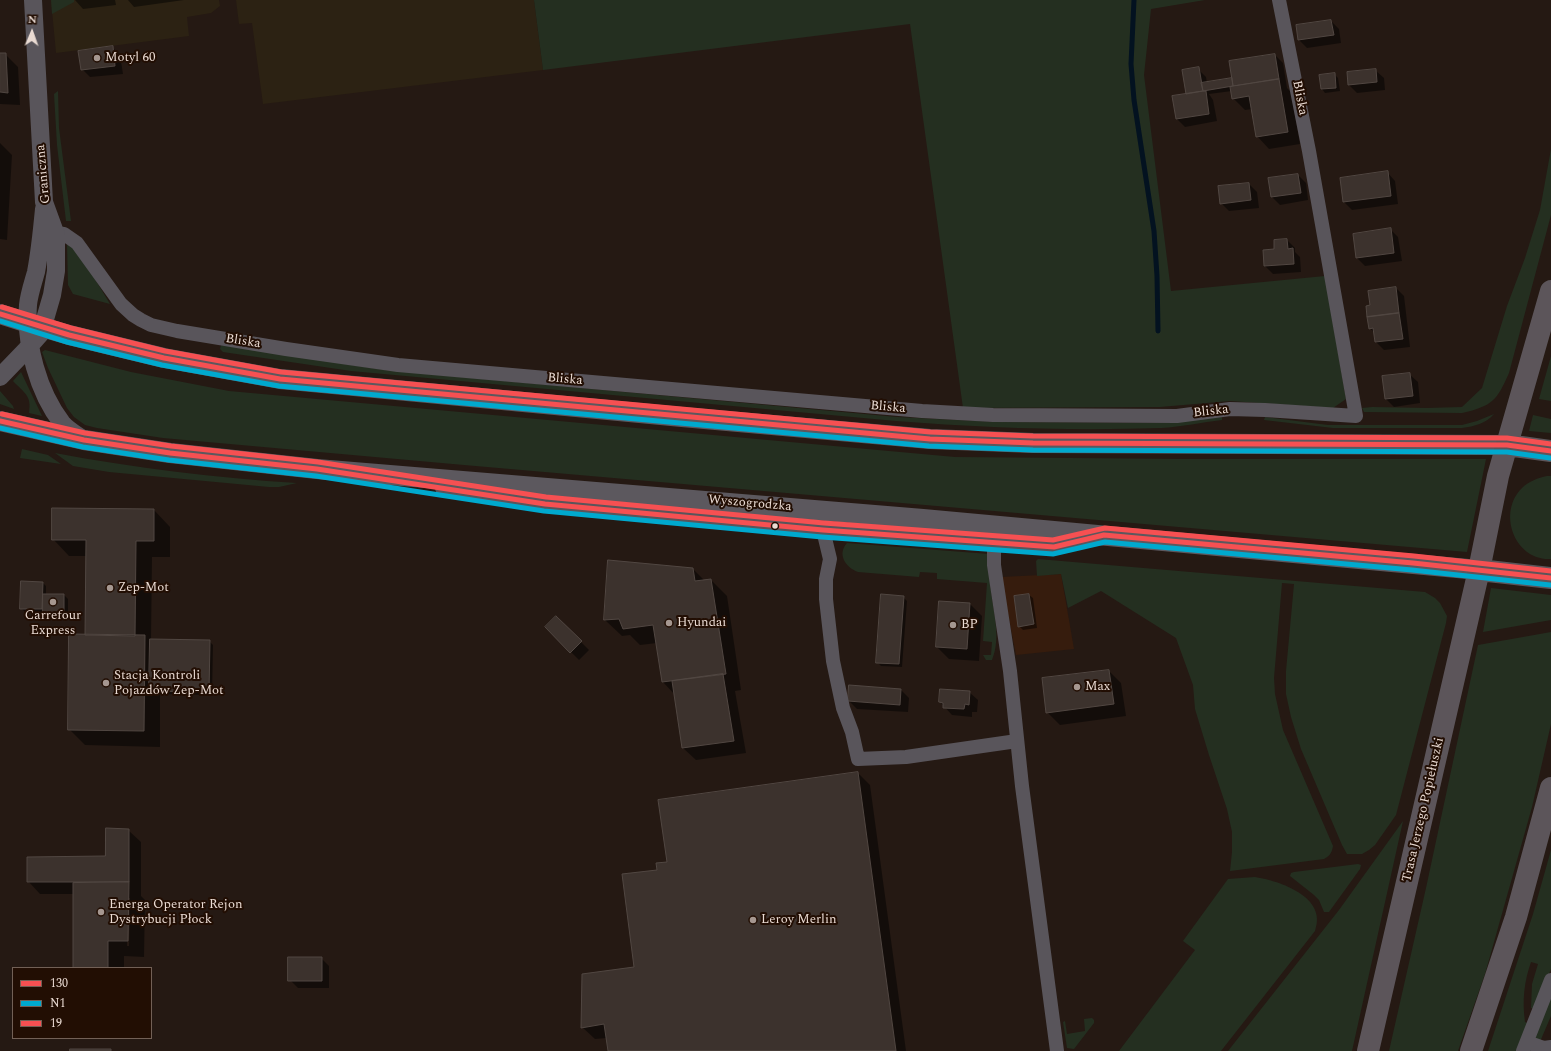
<!DOCTYPE html>
<meta charset="utf-8">
<style>
body{margin:0}
#map{position:relative;width:1551px;height:1051px;overflow:hidden;background:#251913;font-family:Spectral,serif}
canvas{display:block}
.legend{position:absolute;left:12px;top:967px;width:140px;height:72px;box-sizing:border-box;background:#220e03;border:1px solid #726056;margin:0;padding:5px 7px;list-style:none;font-size:12px;color:#eadbd3}
.legend li{display:flex;align-items:center;gap:8px;height:20px}
.legend b{width:20px;border:1px solid #726056}
.north{position:absolute;left:12px;top:12px;width:40px;height:40px;-webkit-text-stroke:3px #220e03;paint-order:stroke;rotate:2deg;font-size:11px;font-weight:700;line-height:16px;text-align:center;color:#eadbd3}
.north::after{content:'';display:block;margin:auto;width:14px;height:18px;background:#eadbd3;clip-path:polygon(50% 0,100% 100%,50% 72%,0 100%)}
</style>
<div id="map">
<canvas width="1551" height="1051"></canvas>
<ul class="legend">
<li><b style="height:5px;background:#f65052"></b>130</li>
<li><b style="height:5px;background:#00a9ce"></b>N1</li>
<li><b style="height:5px;background:#f65052"></b>19</li>
</ul>
<div class="north">N</div>
</div>
<script>
const ctx = document.querySelector('canvas').getContext('2d');
ctx.lineJoin = 'round';
function paint(path, color) { ctx.fillStyle = color; ctx.fill(path, 'evenodd'); }
function stroke(path, color, width, dash) { ctx.strokeStyle = color; ctx.lineWidth = width; ctx.lineCap = dash ? 'butt' : 'round'; ctx.setLineDash(dash || []); ctx.stroke(path); }
function label(font, color, halo, rows, align = 'center') {
  ctx.font = font + ' Spectral,serif'; ctx.lineWidth = 4; ctx.setLineDash([]); ctx.textBaseline = 'middle'; ctx.strokeStyle = halo; ctx.fillStyle = color; for (const [text, x, y, turn = 0] of rows) {
    ctx.save(); ctx.translate(x, y); ctx.rotate((+turn || 0) * Math.PI / 180); ctx.textAlign = isNaN(turn) ? turn : align; if (halo) ctx.strokeText(text, 0, 0); ctx.fillText(text, 0, 0); ctx.restore();
  }
}
const built = new Path2D(`
 M1061 574 1074 649 1016 655 1001 577Z`);
const industrial = new Path2D(`
 M51 0H219L220 6 211 13 187 17 189 36 56 53Z
 M236 0H534L543 70 263 104 252 23 239 24Z`);
const green = new Path2D(`
 M51 0H74V2L52 14Z
 M534 0H1205L1151 9 1144 75 1171 291 1325 276 1346 399 1333 408 1230 401 1160 407 963 408 910 24 543 70Z
 M58 91 59 128 71 221H66L57 145 54 94Z
 M1551 149V215L1509 373C1497 400 1493 406 1462 413L1364 412 1362 408 1372 407 1427 408 1462 407 1482 388 1507 306 1525 258 1540 210Z
 M67 245H69L73 247 89 269 110 304 73 294 68 285Z
 M221 345 385 370 897 417 997 422 1161 423 1222 417V420C1202 422 1182 427 1161 428 1073 431 984 428 896 421L351 371 223 352 220 349Z
 M45 350 131 372 229 391 955 457 1183 459H1486L1467 552 464 465 163 438 97 428 85 425 74 417 67 408 48 368 42 352Z
 M1551 356V401L1539 399Z
 M21 372 42 416 29 413C32 395 24 393 13 381Z
 M0 391 13 406 14 409 0 404Z
 M1494 414C1485 424 1475 426 1462 428H1333L1264 420 1265 417 1328 425H1462L1477 421Z
 M1533 415 1551 419V433L1529 431Z
 M22 449 48 455 61 464 20 458Z
 M55 453C135 468 216 478 297 483L279 487H269L109 472 73 466Z
 M1547 476H1551V559C1514 561 1497 512 1522 488 1529 481 1538 478 1547 476Z
 M847 543 989 554C989 566 990 579 991 591 994 615 1001 638 992 660H986L983 655H991L992 642 983 641 987 583 937 579V573L920 572 919 577 858 572C845 567 837 554 847 543Z
 M1038 559 1425 592 1435 598 1440 603 1447 616 1446 623 1396 815 1375 845 1369 850 1362 854H1347L1342 845 1301 749 1291 717 1286 694V671L1294 584 1282 583 1274 678 1275 694 1283 730 1333 846C1332 852 1330 856 1324 859L1230 871 1232 852V832L1227 809 1209 755 1195 709 1193 685 1176 638 1101 591 1068 608 1061 574 1037 576 1036 561Z
 M1491 588 1551 595V620L1483 632Z
 M1551 632V724L1532 807 1485 974 1458 1051H1389L1426 888 1478 645Z
 M1403 821 1352 1051H1228L1339 910Z
 M1551 850V969L1535 1009 1531 1008 1532 984 1538 964 1531 962C1524 982 1522 1001 1525 1022L1529 1024 1518 1051H1488L1533 914Z
 M1358 864 1361 865 1360 869 1329 912H1324L1319 900 1314 895 1290 876 1291 873 1294 872Z
 M1255 877C1280 881 1328 897 1315 931L1221 1051H1119L1195 950 1183 941 1228 879Z
 M1551 994V1016L1536 1051H1528Z
 M1092 1018 1094 1020V1023L1074 1049 1067 1048 1063 1022 1065 1021 1067 1034 1085 1031 1084 1019Z`);
const shadow = new Path2D(`
 M75 0H115L116 5 83 9Z
 M128 0H184L134 7Z
 M1331 21 1339 29 1341 43 1307 48 1299 40Z
 M112 47 120 55 123 74 90 77 82 69Z
 M0 54H5L18 67 20 105 0 104Z
 M1275 55 1283 63 1287 88 1291 92 1300 144 1269 149 1257 136 1253 109 1245 110 1233 98 1232 91 1209 94 1213 100 1217 121 1185 127 1177 119 1198 69 1206 77 1207 83 1232 79Z
 M1375 70 1384 78 1385 90 1357 93 1349 85Z
 M1334 74 1338 78 1340 91 1325 93 1322 89Z
 M0 143 12 155 7 240 0 239Z
 M1387 172 1395 181 1398 204 1352 210 1344 202Z
 M1298 175 1306 183 1308 200 1280 205 1272 197Z
 M1249 184 1257 192 1259 208 1229 211 1221 203Z
 M1390 229 1398 237 1402 261 1365 266 1357 258Z
 M1287 240 1295 248V252L1300 257 1301 272 1273 274 1265 266 1275 250Z
 M1396 288 1404 296 1410 347 1384 350 1376 342 1375 334 1370 328 1371 306Z
 M1409 374 1418 382 1420 403 1394 407 1386 399Z
 M154 510 170 527V557H152L151 640 209 641 213 645 212 695 160 694V747L85 745 69 729 86 636 87 556H69L53 539Z
 M609 562 693 569 705 581 711 580 727 596 741 690 735 691 746 753 696 760 683 748 675 695 663 682 657 643 640 645 630 635 622 636 605 620Z
 M43 583 46 586V595H64L68 599V619L47 618 43 612H25L21 608Z
 M1029 595 1033 598 1037 628 1023 630 1019 626Z
 M903 597 907 601 902 667 881 666 877 662Z
 M940 602 970 604 982 616 979 661 949 659 937 647Z
 M556 617 589 650 579 660 546 627Z
 M1109 671 1121 683 1126 716 1060 725 1047 712Z
 M901 690 909 698 908 712 857 709 849 701Z
 M969 692 978 700 977 712H972V717L952 715 940 702Z
 M858 773 870 785 906 1051H609L607 1038 595 1039 582 1027 635 968 658 871 668 863Z
 M128 830 141 842V896L145 900 144 957 124 956V968H74V894H40L28 881 106 857ZM128 898H130L129 946H127Z
 M321 958 329 966V988H298L290 980Z`);
const stream = new Path2D(`
 M1134 0 1131 64 1134 100 1154 231 1157 276 1158 331`);
const building = new Path2D(`
 M1331 20 1334 35 1298 40 1296 25Z
 M113 46 115 66 81 70 78 51Z
 M0 53H6L8 93 0 92Z
 M1275 54 1279 79 1233 86 1229 61Z
 M1199 67 1203 91 1186 94 1182 70Z
 M1376 69 1377 82 1348 85 1347 72Z
 M1335 73 1336 88 1321 89 1319 75Z
 M1232 78 1233 86 1203 91 1201 83Z
 M1279 79 1288 132 1256 137 1249 96 1232 99 1230 87Z
 M1203 91H1206L1209 114 1176 119 1172 96Z
 M1388 171 1391 196 1343 202 1340 178Z
 M1298 174 1301 193 1271 197 1268 178Z
 M1249 183 1251 200 1220 204 1218 186Z
 M1391 228 1394 253 1356 258 1353 234Z
 M1287 239 1288 249 1293 248 1294 264 1264 266 1263 250 1274 249V240Z
 M1396 287 1399 313 1367 317 1366 306 1370 305 1368 291Z
 M1399 313 1403 339 1375 342 1373 328 1369 329 1367 317Z
 M1410 373 1413 396 1385 399 1382 376Z
 M52 508 154 509V541H136L135 636 85 635 86 540H52Z
 M608 560 693 568 695 581 711 579 726 674 662 682 653 625 623 629 619 619 604 620Z
 M21 581 43 582 42 609H20Z
 M43 594H64V615H43Z
 M881 594 904 596 899 664 876 663Z
 M1029 594 1034 624 1018 627 1014 596Z
 M939 601 970 603 967 649 936 647Z
 M556 616 582 641 570 653 545 627Z
 M69 634 145 635 144 731 68 730Z
 M150 639 210 640 209 692 149 691Z
 M1109 670 1114 704 1046 713 1042 678Z
 M723 674 734 741 682 748 672 681Z
 M849 685 901 689 900 705 848 701Z
 M940 689 970 691 969 705 965 704 964 709 943 708V703L939 702Z
 M858 772 896 1051H608L604 1024 581 1028 582 974 634 967 622 874 657 870 656 863 667 862 658 800Z
 M106 828 129 829V882H27V857L105 856Z
 M129 882 128 941H108V968H73V883Z
 M288 957H322V981H288Z
 M70 1049H111V1051H70Z`);
const minor = new Path2D(`
 M47 232 64 234 77 243 121 304 133 315 141 320 151 325 177 331 286 349 398 365 922 411 993 415 1177 416 1230 409 1265 410 1356 416 1309 151 1279 0
 M442 488 545 504 663 515 823 530 1054 547 1091 538
 M823 530 830 559 826 579V599L833 661 843 708 852 732 858 759 906 757 1017 741
 M997 543 994 552V565L1010 671 1022 786 1057 1051
 M1527 1042 1544 1048 1551 1047
 M1523 1051 1551 980`);
const tertiary = new Path2D(`
 M44 209C42 230 40 251 36 272 33 283 29 294 28 305 25 344 38 392 62 423 68 430 77 435 84 440
 M0 377 26 350 41 333 52 295 56 271V235L44 202 33 0`);
const secondary = new Path2D(`
 M0 314 28 323 69 335 164 358 280 379 682 417 930 439 1033 443 1507 445
 M0 421 84 440 170 453 317 469 923 519 1479 570`);
const primary = new Path2D(`
 M1507 445 1551 451
 M1479 570 1551 578
 M1368 1051 1479 570 1498 476 1551 291
 M1471 1051 1516 917 1551 788`);
const bus1 = new Path2D(`
 M0 314 69 335 164 358 280 379 930 439 1033 443 1507 445 1551 451
 M0 421 84 440 170 453 317 469 545 504 823 530 1054 547 1104 535 1413 563 1551 578`);
const bus2 = new Path2D(`
 M0 321 67 342 162 365 279 386 929 446 1033 450 1507 452 1550 458
 M0 428 83 447 169 460 316 476 544 511 822 537 1053 554 1105 542 1412 570 1550 585`);
const bus3 = new Path2D(`
 M2 307 71 328 165 351 281 372 930 432 1033 436 1507 438 1551 444
 M2 414 85 433 171 446 318 462 546 497 824 523 1053 540 1105 528 1414 556 1551 571`);
const markers = [
 [97,58,4,"#a59790"],
 [775,526,3.5,"#eadbd3"],
 [110,588,4,"#a59790"],
 [53,602,4,"#a59790"],
 [669,623,4,"#a59790"],
 [953,625,4,"#a59790"],
 [106,683,4,"#a59790"],
 [1077,687,4,"#a59790"],
 [101,912,4,"#a59790"],
 [753,920,4,"#a59790"]
];
const poiNames = [
 ["Motyl 60",105,58],
 ["Zep-Mot",118,588],
 ["Carrefour",53,616,"center"],
 ["Express",53,631,"center"],
 ["Hyundai",677,623],
 ["BP",961,625],
 ["Stacja Kontroli",114,676],
 ["Pojazdów Zep-Mot",114,691],
 ["Max",1085,687],
 ["Energa Operator Rejon",109,905],
 ["Dystrybucji Płock",109,920],
 ["Leroy Merlin",761,920]
];
const streetNames = [
 ["Bliska",1299,98,79],
 ["Graniczna",44,174,-95],
 ["Bliska",243,342,9],
 ["Bliska",565,380,5],
 ["Bliska",888,408,5],
 ["Bliska",1211,412,-6],
 ["Wyszogrodzka",750,504,5],
 ["Trasa Jerzego Popiełuszki",1424,810,-77]
];
paint(built, '#361c0d');
paint(industrial, '#2c2213');
paint(green, '#242f20');
paint(shadow, '#0007');
stroke(stream, '#031220', 5);
paint(building, '#3c322d');
stroke(building, '#514742', 1);
stroke(minor, '#59555b', 14);
stroke(tertiary, '#59555b', 18);
stroke(secondary, '#5c585e', 20);
stroke(primary, '#5c555a', 22);
stroke(bus1, '#f65052', 5);
stroke(bus2, '#00a9ce', 5);
stroke(bus3, '#f65052', 5);
for (const [x, y, r, color] of markers) { const dot = new Path2D(); dot.arc(x, y, r, 0, 2 * Math.PI); ctx.fillStyle = color; ctx.fill(dot); stroke(dot, '#220e03', 1.5); }
label('13px', '#eadbd3', '#220e03', poiNames, 'left');
label('13px', '#eadbd3', '#220e03', streetNames);
</script>
